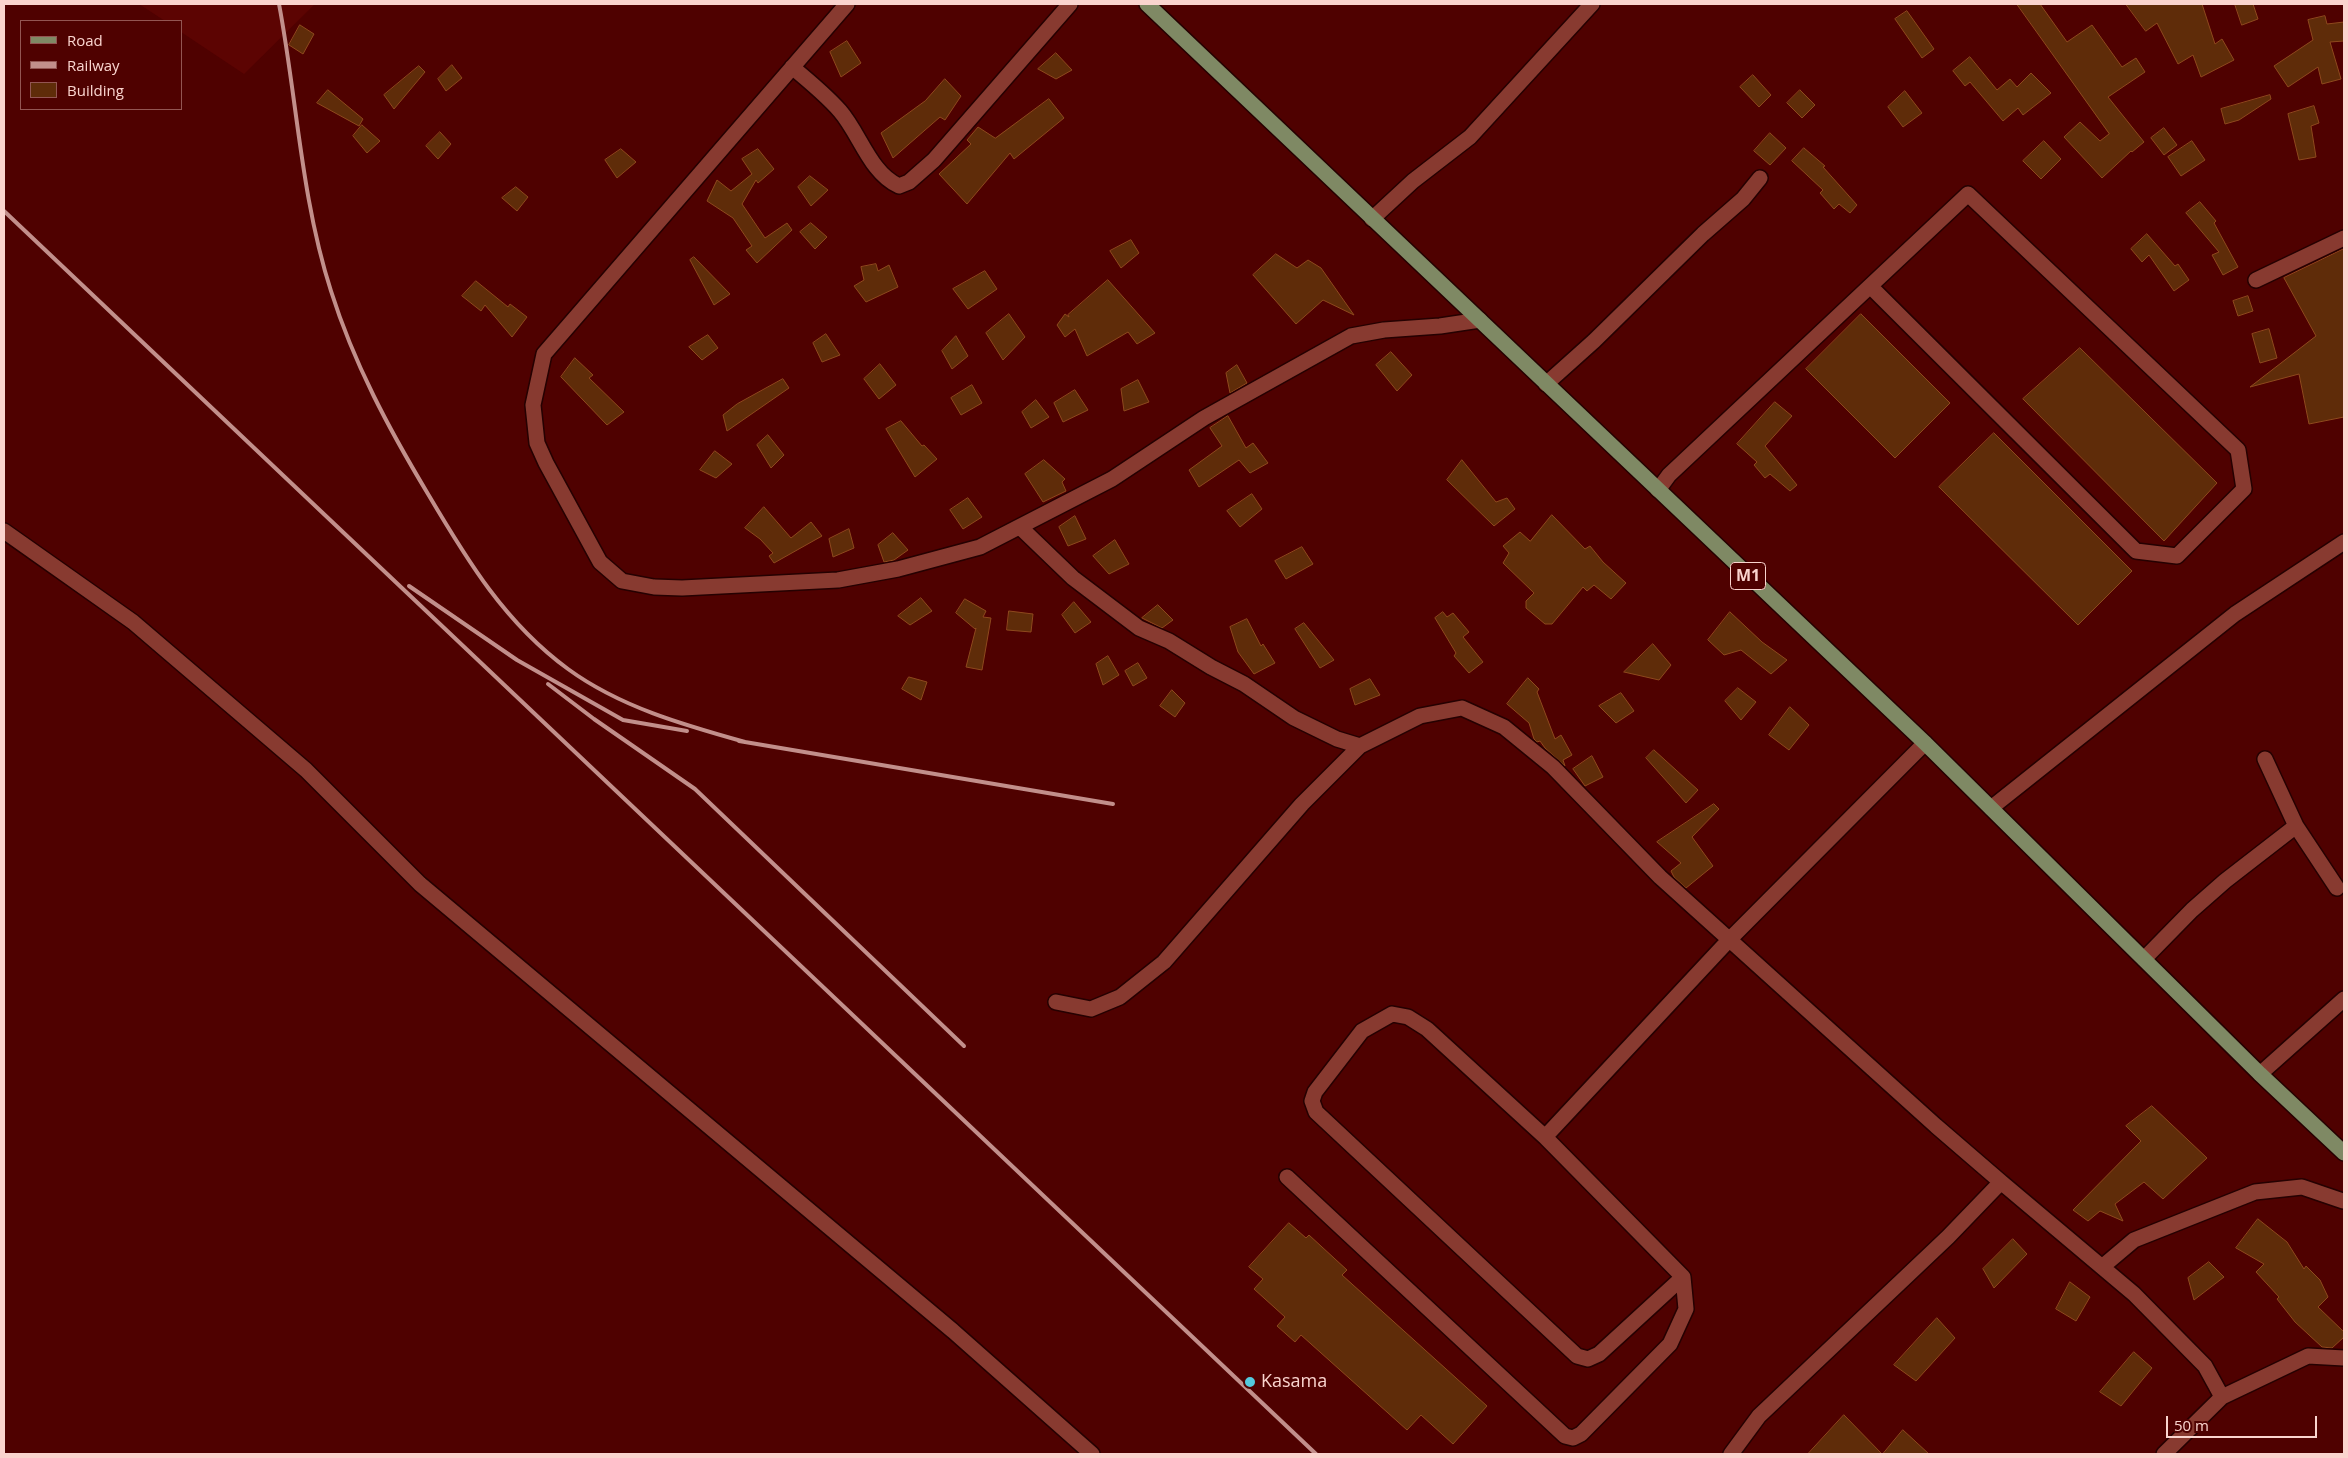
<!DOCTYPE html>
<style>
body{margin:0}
#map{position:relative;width:2348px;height:1458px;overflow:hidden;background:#4f0100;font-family:"Open Sans",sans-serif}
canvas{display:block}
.frame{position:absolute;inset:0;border:5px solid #fad4ce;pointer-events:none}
.legend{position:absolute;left:20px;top:20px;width:162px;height:90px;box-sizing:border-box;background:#4f0100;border:1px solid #935552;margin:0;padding:6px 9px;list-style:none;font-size:15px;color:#fad4ce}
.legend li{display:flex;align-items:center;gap:10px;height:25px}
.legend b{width:25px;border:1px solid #935552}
.scale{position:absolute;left:2166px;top:1416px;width:151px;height:22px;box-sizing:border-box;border:2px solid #fad4ce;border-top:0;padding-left:6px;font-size:15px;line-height:18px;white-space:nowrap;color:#fad4ce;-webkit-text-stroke:4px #4f0100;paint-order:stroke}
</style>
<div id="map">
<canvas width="2348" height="1458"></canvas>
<div class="frame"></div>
<ul class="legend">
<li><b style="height:6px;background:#7f8964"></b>Road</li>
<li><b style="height:6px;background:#c28f8b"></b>Railway</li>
<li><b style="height:14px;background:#5f2c09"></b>Building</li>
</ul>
<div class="scale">50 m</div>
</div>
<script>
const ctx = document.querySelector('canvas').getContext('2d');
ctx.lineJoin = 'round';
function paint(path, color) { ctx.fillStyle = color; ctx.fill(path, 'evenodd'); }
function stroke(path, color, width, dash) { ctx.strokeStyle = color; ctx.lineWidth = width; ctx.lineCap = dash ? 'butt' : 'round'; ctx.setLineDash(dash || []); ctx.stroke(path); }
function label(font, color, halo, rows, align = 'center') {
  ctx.font = font + ' "Open Sans",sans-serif'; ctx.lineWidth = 4.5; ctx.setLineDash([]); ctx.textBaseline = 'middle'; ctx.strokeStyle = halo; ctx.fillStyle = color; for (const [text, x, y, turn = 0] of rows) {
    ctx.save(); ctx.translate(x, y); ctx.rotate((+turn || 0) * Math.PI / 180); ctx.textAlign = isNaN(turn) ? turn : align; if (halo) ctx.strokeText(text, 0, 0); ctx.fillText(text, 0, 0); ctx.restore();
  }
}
const built = new Path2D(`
 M139 4H315L244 74 181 32V21H165Z`);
const building = new Path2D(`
 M2017 4H2040L2067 42 2092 25 2122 67 2136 58 2145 72 2108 97 2144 142 2132 152 2131 151 2102 178 2064 137 2080 122 2100 141 2109 134Z
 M2126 4H2202L2215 44 2222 39 2234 60 2201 77 2193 55 2178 64 2157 23 2146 31Z
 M2235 4H2253L2258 19 2242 25Z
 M1907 11 1934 49 1922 58 1895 19Z
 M2325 16 2327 24 2344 22V41L2330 42 2341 79 2322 84 2318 67 2288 87 2274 66 2313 40 2308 20Z
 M300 25 314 34 303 54 289 45Z
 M847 41 861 63 841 77 830 52Z
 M1056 53 1072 70 1056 79 1038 69Z
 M1970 57 1997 90 2010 79 2017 87 2031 73 2051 93 2023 115 2018 108 2003 121 1970 82 1965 86 1953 71Z
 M452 65 462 78 446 91 438 79Z
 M419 66 425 72 394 109 384 95Z
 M1753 75 1771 95 1759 107 1740 87Z
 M945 79 961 96 945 120 940 117 893 158 881 133 925 101Z
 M328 90 363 119 359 126 317 103Z
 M1800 90 1815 105 1802 118 1787 103Z
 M1905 91 1922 113 1903 127 1888 107Z
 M2270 95 2271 99 2239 120 2225 124 2221 109Z
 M1049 99 1064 118 1014 159 1010 153 967 204 939 174 971 144 967 140 978 127 995 138Z
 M2314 106 2319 123 2311 126 2316 157 2299 160 2288 114Z
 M362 125 380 141 367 153 353 136Z
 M2164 128 2177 145 2164 155 2151 138Z
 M440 132 451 144 438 159 426 146Z
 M1770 133 1786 148 1770 165 1754 151Z
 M2044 141 2061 159 2041 179 2023 161Z
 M2192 141 2205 160 2181 176 2168 157Z
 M1804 148 1825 166 1823 167 1857 205 1850 213 1839 204 1834 209 1820 193 1823 190 1792 161Z
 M621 149 636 162 617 178 605 160Z
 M758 149 774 169 758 183 756 180 742 204 765 238 787 223 792 230 757 263 746 250 752 246 733 218 707 201 717 180 731 191 752 174 742 159Z
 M810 176 828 190 811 206 798 187Z
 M516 187 528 197 517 211 502 198Z
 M2200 202 2216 221 2214 223 2238 267 2223 275 2212 255 2219 252 2186 213Z
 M811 223 827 237 815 249 800 232Z
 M2147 234 2175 266 2178 264 2189 280 2174 291 2149 255 2142 262 2131 249Z
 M1131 240 1139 253 1121 268 1110 251Z
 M2344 249V417L2309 424 2299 374 2250 387 2316 336 2284 278Z
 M1276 254 1297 268 1308 260 1321 268 1354 315 1323 300 1296 324 1253 275Z
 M694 257 730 294 714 305 690 260Z
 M876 264 878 271 889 265 898 287 866 302 854 286 864 280 861 267Z
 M985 271 997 289 968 309 953 289Z
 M1108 280 1155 333 1137 344 1128 332 1087 356 1075 329 1065 337 1057 325 1065 314 1069 317 1068 315Z
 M476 281 508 307 510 304 527 317 512 337 485 305 481 311 462 296Z
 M2248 296 2253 311 2238 316 2233 301Z
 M1009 314 1025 337 1003 360 986 333Z
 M1861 314 1950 403 1895 458 1806 369Z
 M2269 329 2277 358 2260 363 2252 334Z
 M826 334 840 355 822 362 813 343Z
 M708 335 718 348 702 360 689 347Z
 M956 336 968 356 952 369 942 351Z
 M2080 348 2217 483 2164 541 2023 399Z
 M1391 352 1412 375 1397 391 1376 365Z
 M575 358 593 375 589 378 624 412 607 425 561 377Z
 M880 364 896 385 879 399 864 379Z
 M1237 365 1247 383 1230 393 1226 373Z
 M783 379 789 388 727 431 723 415 737 404Z
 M1138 380 1149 402 1124 411 1121 389Z
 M972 385 982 403 961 415 951 398Z
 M1075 390 1088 410 1063 422 1054 403Z
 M1036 400 1049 417 1031 428 1022 412Z
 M1775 402 1792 416 1765 446 1797 485 1790 491 1770 474 1765 478 1754 465 1757 462 1737 444Z
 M1228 416 1246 448 1253 443 1268 463 1250 473 1239 460 1199 487 1189 470 1222 446 1210 428Z
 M901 421 922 446 924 445 937 459 915 477 886 429Z
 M1994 433 2132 571 2078 625 1939 487Z
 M768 435 784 455 771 468 757 445Z
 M715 451 732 464 716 478 700 470Z
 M1044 460 1065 479 1062 482 1066 491 1043 502 1025 474Z
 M1462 460 1496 502 1507 498 1515 509 1494 526 1447 480Z
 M1252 494 1262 509 1240 527 1227 511Z
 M968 498 982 517 963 529 950 510Z
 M764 507 791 538 811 522 822 536 774 563 769 556 773 553 760 539 745 528Z
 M1552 515 1585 549 1590 546 1603 562 1626 583 1611 599 1594 585 1587 591 1583 587 1552 624H1545L1526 608V601L1534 593 1503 563 1509 553 1503 546 1520 532 1530 541Z
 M1075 516 1086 539 1068 546 1059 527Z
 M849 529 854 548 833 557 829 539Z
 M893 533 908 550 894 560 884 562 878 545Z
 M1115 540 1129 564 1109 574 1093 556Z
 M1302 547 1313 564 1286 579 1275 561Z
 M921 598 932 611 910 625 898 616Z
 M965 599 986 611 983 617 991 618 982 670 966 667 976 628 975 629 956 613Z
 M1074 602 1091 622 1075 633 1062 615Z
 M1158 605 1173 620 1162 628 1142 618Z
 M1009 611 1033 614 1031 632 1007 630Z
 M1443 612 1447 617 1453 613 1469 632 1463 637 1483 662 1469 673 1454 656 1456 653 1435 618Z
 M1730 612 1762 642 1787 660 1771 674 1741 650 1724 655 1708 640Z
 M1247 619 1261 646 1263 644 1275 663 1254 674 1238 652 1230 627Z
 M1304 623 1334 660 1320 668 1295 629Z
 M1653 644 1671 665 1659 680 1624 672Z
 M1108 656 1119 675 1103 685 1096 664Z
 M1138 663 1147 678 1133 686 1125 671Z
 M909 677 927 682 921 700 902 689Z
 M1528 678 1539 689 1537 692 1555 739 1561 735 1572 755 1563 760 1565 766 1545 748 1540 741 1537 742 1534 739 1529 723 1507 704Z
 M1370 679 1380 695 1355 705 1350 689Z
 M1738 688 1756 702 1741 720 1725 701Z
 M1172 690 1185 703 1175 717 1160 706Z
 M1621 693 1634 711 1616 723 1599 706Z
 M1790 707 1809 725 1789 750 1769 735Z
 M1654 750 1698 790 1686 803 1646 758Z
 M1592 756 1603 777 1585 786 1573 769Z
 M1714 804 1719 809 1692 837 1713 866 1686 888 1674 877 1671 871 1681 863 1657 842Z
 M2152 1106 2207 1158 2163 1199 2144 1182 2115 1204 2123 1221 2100 1211 2088 1221 2073 1210 2141 1141 2126 1126Z
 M2258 1219 2287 1242 2304 1269 2306 1266 2320 1280 2328 1297 2318 1307 2344 1332V1337L2332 1348 2322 1347 2295 1322 2277 1299 2279 1297 2256 1272 2264 1264 2236 1248Z
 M1289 1223 1306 1238 1309 1235 1347 1270 1342 1275 1487 1406 1453 1444 1421 1415 1407 1430 1301 1335 1295 1342 1277 1326 1285 1317 1254 1289 1263 1279 1249 1267Z
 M2013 1239 2027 1254 1994 1288 1983 1269Z
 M2209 1262 2224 1277 2194 1300 2188 1278Z
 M2070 1282 2090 1297 2076 1321 2056 1309Z
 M1937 1318 1955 1338 1916 1381 1894 1365Z
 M2134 1352 2152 1368 2121 1406 2100 1392Z
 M1844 1415 1882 1454H1808Z
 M1903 1430 1929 1454H1883Z`);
const minor = new Path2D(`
 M847 4 544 354 533 405 537 443 546 463 600 562 622 581 654 587 682 588 838 580 898 569 980 547 1112 479 1204 418 1351 336 1384 330 1440 326 1480 320
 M792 67C809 81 826 95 840 111 860 134 870 173 899 186L909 182 934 160 1070 4
 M1372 219 1413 181 1470 137 1592 4
 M2256 280 2344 238
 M1546 384 1594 341 1703 234 1743 199 1760 178
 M1658 490 1669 475 1968 194 2238 450 2244 489 2177 556 2136 551 1870 286
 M1020 527 1073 578 1139 628 1169 641 1211 667 1244 684 1294 718 1337 739 1360 746
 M4 531 133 622 306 770 420 884 953 1331 1092 1454
 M2265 759 2296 826
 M1991 808 2235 614 2344 542
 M2144 959 2192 910 2225 881 2296 826 2337 888
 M1056 1002 1091 1009 1120 997 1164 962 1302 804 1360 746 1420 716 1462 708 1504 727 1553 767 1660 877 1936 1126 2001 1182
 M2260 1074 2344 999
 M1545 1137 1728 941 1925 743
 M1287 1177 1565 1436 1573 1438 1581 1434 1670 1344 1686 1309 1683 1277 1545 1137 1427 1029 1408 1017 1392 1014 1362 1031 1315 1092 1312 1101 1316 1112 1577 1356 1588 1359 1599 1354 1683 1277
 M2102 1267 2134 1240 2255 1192 2302 1187 2343 1201
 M1731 1454 1759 1416 1948 1237 2001 1182 2134 1294 2205 1366 2222 1397
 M2164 1454 2222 1397 2308 1356 2344 1358`);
const major = new Path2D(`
 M1147 4 1925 743 2260 1074 2344 1153`);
const rail = new Path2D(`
 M279 4C297 99 301 198 331 291 354 364 389 429 428 494 467 560 505 623 568 669 620 707 684 725 745 742
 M4 211 1316 1454
 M409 586 517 660 623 720 687 731
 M548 684 594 719 695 789 964 1046
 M739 741 1113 804`);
const markers = [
 [1250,1382,6,"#54cadd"]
];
const shields = [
 [1748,576,35]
];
const shieldNames = [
 ["M1",1748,576]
];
const poiNames = [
 ["Kasama",1261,1382]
];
paint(built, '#5c0402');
paint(building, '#5f2c09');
stroke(building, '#8e491d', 1);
stroke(minor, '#250101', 18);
stroke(major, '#250101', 18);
stroke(minor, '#883a30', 15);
stroke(major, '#7f8964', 15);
stroke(rail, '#c28f8b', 4);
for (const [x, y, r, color] of markers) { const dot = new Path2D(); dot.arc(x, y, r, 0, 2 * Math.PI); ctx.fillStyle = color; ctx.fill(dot); stroke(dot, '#4f0100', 2); }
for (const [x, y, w] of shields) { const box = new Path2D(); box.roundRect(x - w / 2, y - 13.5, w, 27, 4); ctx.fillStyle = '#4f0100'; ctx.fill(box); stroke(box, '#fad4ce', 1); }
label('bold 16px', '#fad4ce', null, shieldNames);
label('18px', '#fad4ce', '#4f0100', poiNames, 'left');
</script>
